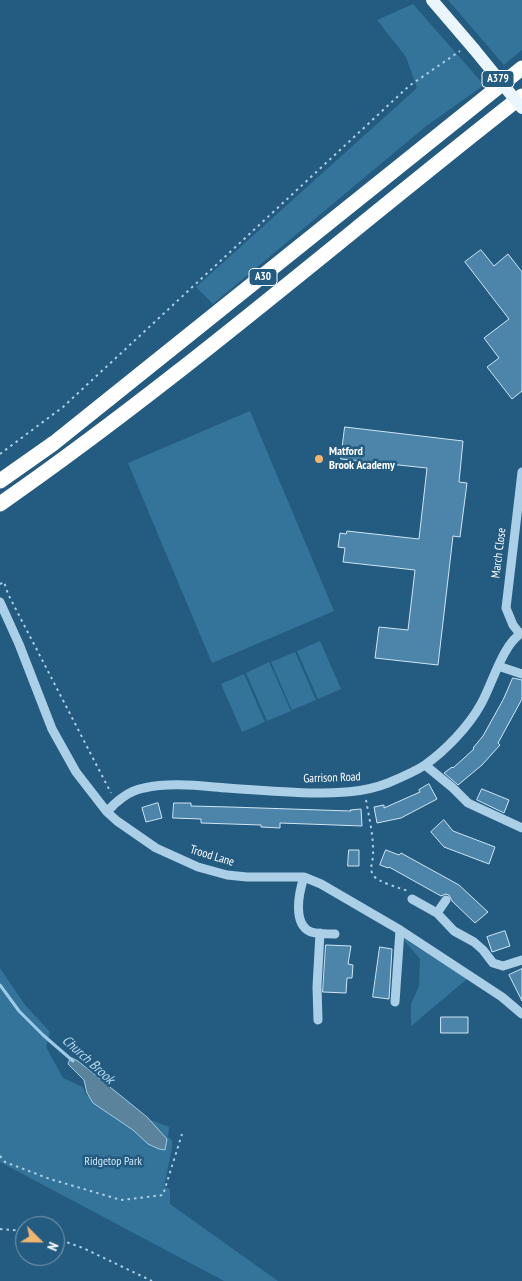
<!DOCTYPE html>
<style>
body{margin:0}
#map{position:relative;width:522px;height:1281px;overflow:hidden;background:#245b80;font-family:"PT Sans Narrow",sans-serif}
canvas{display:block}
.north{position:absolute;left:15px;top:1216px;width:50px;height:50px;box-sizing:border-box;background:#245b80;border:1px solid #7c9db3;border-radius:50%;rotate:113deg;font-size:14px;font-weight:700;line-height:20px;text-align:center;color:#fff}
.north::after{content:'';display:block;margin:auto;width:18px;height:22px;background:#f1b56d;clip-path:polygon(50% 0,100% 100%,50% 72%,0 100%)}
</style>
<div id="map">
<canvas width="522" height="1281"></canvas>
<div class="north">N</div>
</div>
<script>
const ctx = document.querySelector('canvas').getContext('2d');
ctx.lineJoin = 'round';
function paint(path, color) { ctx.fillStyle = color; ctx.fill(path, 'evenodd'); }
function stroke(path, color, width, dash) { ctx.strokeStyle = color; ctx.lineWidth = width; ctx.lineCap = dash ? 'butt' : 'round'; ctx.setLineDash(dash || []); ctx.stroke(path); }
function label(font, color, halo, rows, align = 'center') {
  ctx.font = font + ' "PT Sans Narrow",sans-serif'; ctx.lineWidth = 5; ctx.setLineDash([]); ctx.textBaseline = 'middle'; ctx.strokeStyle = halo; ctx.fillStyle = color; for (const [text, x, y, turn = 0] of rows) {
    ctx.save(); ctx.translate(x, y); ctx.rotate((+turn || 0) * Math.PI / 180); ctx.textAlign = isNaN(turn) ? turn : align; if (halo) ctx.strokeText(text, 0, 0); ctx.fillText(text, 0, 0); ctx.restore();
  }
}
const green = new Path2D(`
 M448 0H522V50L504 65Z
 M413 4 484 85 425 127 213 304 196 287 417 88 406 57 377 20Z
 M250 411 334 611 212 663 128 463Z
 M320 641 341 689 318 699 297 651Z
 M295 652 316 700 292 710 271 662Z
 M269 662 291 711 267 721 246 673Z
 M244 674 265 722 242 732 221 684Z
 M401 937 467 979 411 1026V1004L419 986 420 959Z
 M0 968 25 1005 50 1032 46 1047 63 1078 83 1087 86 1095 169 1127 168 1137 172 1140V1148L164 1187 170 1189V1204L278 1281H224L0 1162Z`);
const water = new Path2D(`
 M72 1058 78 1061 147 1117 167 1139 165 1150 159 1149 148 1144 133 1130 93 1103 87 1093 84 1080 68 1064 70 1059Z`);
const stream = new Path2D(`
 M0 985 19 1011 43 1035 73 1061`);
const building = new Path2D(`
 M481 250 494 266 508 254 522 272V391L512 399 487 367 499 358 484 338 509 319 465 262Z
 M345 427 463 441 459 482 467 483 460 537 453 536 438 665 375 658 379 627 408 630 415 570 343 562 345 548 338 547 340 533 346 534 347 531 419 539 427 468 341 459Z
 M513 678 522 680V699L498 743 500 745 482 765 458 785 444 773 452 767 453 768 474 749 473 748 483 736 503 700Z
 M429 784 437 799 401 818 377 823 374 807 384 805V808L420 792 419 790Z
 M482 789 509 800 504 813 477 800Z
 M158 803 162 818 146 822 142 808Z
 M174 803H191V806L230 807 351 811 350 810 361 809 362 826 280 823V828L261 827V825L201 823V819L173 818Z
 M444 820 453 831 495 847 489 864 444 847 431 832Z
 M349 850H359V866H348Z
 M386 850 399 855 401 853 459 885 488 912 475 923 452 901 449 895 446 894 441 896 389 867 388 868 380 865Z
 M505 931 510 946 492 952 487 937Z
 M326 945 351 946 348 964 353 965 352 978H347L346 993 323 992Z
 M380 947 392 949 389 999 373 997Z
 M522 969V1001L509 975Z
 M441 1017H468V1033H441Z`);
const path = new Path2D(`
 M0 454 63 407 409 86 460 51
 M0 584 4 582 8 594 111 793
 M366 800C369 817 374 838 373 855 373 862 369 868 373 875 377 882 400 888 408 891
 M0 1156 5 1162 50 1179 121 1200 163 1195 182 1134
 M0 1229 25 1231
 M55 1238 83 1248 152 1281`);
const minor = new Path2D(`
 M0 602 19 644 52 729 76 772 107 812 117 821 156 848 198 867 227 875 247 877H304L321 884 400 930 502 997 522 1014
 M520 634 513 625 506 608 522 472
 M498 666 522 674
 M425 765 453 788 468 803 522 828
 M107 812C115 802 130 790 144 788 171 782 200 786 227 788 254 790 282 792 310 793 336 793 363 793 388 783 400 778 414 772 425 765 446 750 469 726 481 704 492 685 503 643 522 633
 M304 877C299 892 292 924 311 932 318 934 328 934 335 934
 M412 899 437 913 454 931 474 942 483 950 493 963 503 966 522 960
 M437 913 446 900
 M395 1002 400 930
 M318 1020 317 987 320 933`);
const major = new Path2D(`
 M432 0 474 49`);
const highway = new Path2D(`
 M0 481 54 443 522 68
 M0 504C181 378 348 232 522 96`);
const majorBridge = new Path2D(`
 M474 49 522 108`);
const markers = [
 [319,459,5,"#f1b56d"]
];
const shields = [
 [498,79,32],
 [263,277,28]
];
const shieldNames = [
 ["A379",498,79],
 ["A30",263,277]
];
const poiNames = [
 ["Matford",329,452],
 ["Brook Academy",329,466]
];
const streetNames = [
 ["March Close",499,553,-83],
 ["Garrison Road",332,778,-2],
 ["Trood Lane",212,856,17]
];
const parkNames = [
 ["Ridgetop Park",113,1162]
];
const waterNames = [
 ["Church Brook",88,1060,42]
];
paint(green, '#34749b');
paint(water, '#5b839c');
stroke(water, '#9ecce7', 1);
stroke(stream, '#9ecce7', 3);
paint(building, '#4c85a9');
stroke(building, '#cde6f5', 1);
stroke(path, '#aacfe7', 2, [2.5, 4]);
stroke(minor, '#aacfe7', 9);
stroke(major, '#ebf5fd', 12);
stroke(highway, '#fff', 15);
stroke(majorBridge, '#ebf5fd', 12);
for (const [x, y, r, color] of markers) { const dot = new Path2D(); dot.arc(x, y, r, 0, 2 * Math.PI); ctx.fillStyle = color; ctx.fill(dot); stroke(dot, '#245b80', 2); }
for (const [x, y, w] of shields) { const box = new Path2D(); box.roundRect(x - w / 2, y - 8.5, w, 17, 4); ctx.fillStyle = '#245b80'; ctx.fill(box); stroke(box, '#fff', 1); }
label('bold 11px', '#fff', null, shieldNames);
label('bold 12px', '#fff', '#245b80', poiNames, 'left');
label('12px', '#fff', '#245b80', streetNames);
label('12px', '#cde6f5', '#245b80', parkNames);
label('italic 14px', '#b5d9ee', '#245b80', waterNames);
</script>
